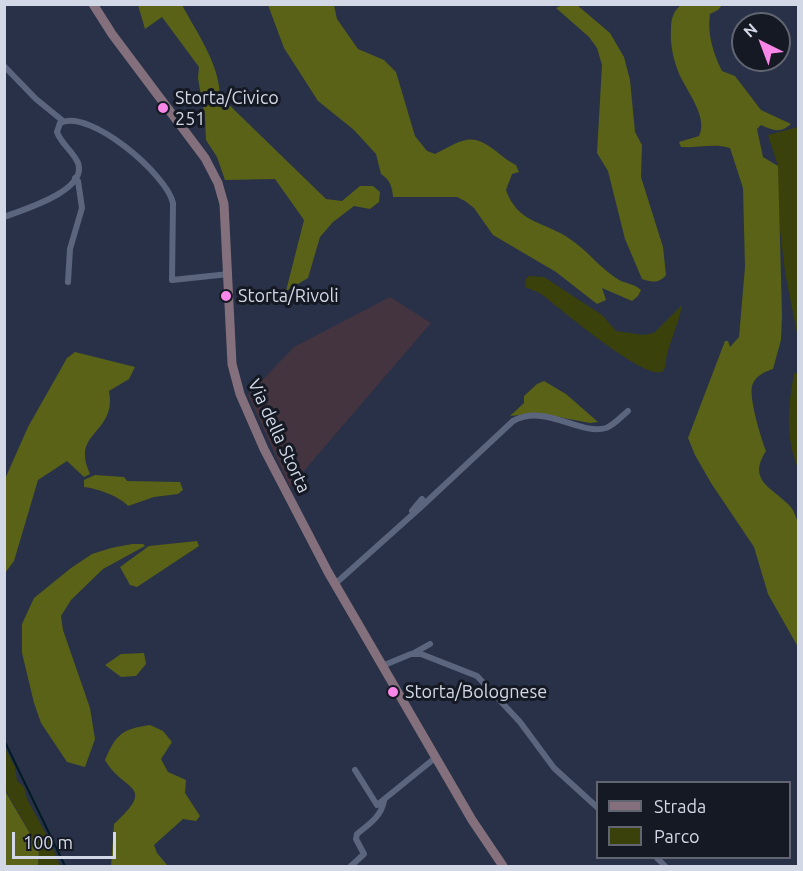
<!DOCTYPE html>
<style>
body{margin:0}
#map{position:relative;width:803px;height:871px;overflow:hidden;background:#283147;font-family:Ubuntu,sans-serif}
canvas{display:block}
.frame{position:absolute;inset:0;border:6px solid #d2d8e6;pointer-events:none}
.legend{position:absolute;left:596px;top:781px;width:195px;height:78px;box-sizing:border-box;background:#151923;border:2px solid #616571;margin:0;padding:8px 10px;list-style:none;font-size:18px;color:#d2d8e6}
.legend li{display:flex;align-items:center;gap:12px;height:30px}
.legend b{width:30px;border:2px solid #616571}
.north{position:absolute;left:731px;top:12px;width:60px;height:60px;box-sizing:border-box;background:#151923;border:2px solid #616571;border-radius:50%;rotate:318deg;font-size:16px;font-weight:700;line-height:24px;text-align:center;color:#d2d8e6}
.north::after{content:'';display:block;margin:auto;width:21px;height:27px;background:#f987e8;clip-path:polygon(50% 0,100% 100%,50% 72%,0 100%)}
.scale{position:absolute;left:12px;top:832px;width:104px;height:27px;box-sizing:border-box;border:3px solid #d2d8e6;border-top:0;padding-left:8px;font-size:18px;line-height:21px;white-space:nowrap;color:#d2d8e6;-webkit-text-stroke:4px #151923;paint-order:stroke}
</style>
<div id="map">
<canvas width="803" height="871"></canvas>
<div class="frame"></div>
<ul class="legend">
<li><b style="height:8px;background:#84707c"></b>Strada</li>
<li><b style="height:16px;background:#3b410a"></b>Parco</li>
</ul>
<div class="north">N</div>
<div class="scale">100 m</div>
</div>
<script>
const ctx = document.querySelector('canvas').getContext('2d');
ctx.lineJoin = 'round';
function paint(path, color) { ctx.fillStyle = color; ctx.fill(path, 'evenodd'); }
function stroke(path, color, width, dash) { ctx.strokeStyle = color; ctx.lineWidth = width; ctx.lineCap = dash ? 'butt' : 'round'; ctx.setLineDash(dash || []); ctx.stroke(path); }
function label(font, color, halo, rows, align = 'center') {
  ctx.font = font + ' Ubuntu,sans-serif'; ctx.lineWidth = 6; ctx.setLineDash([]); ctx.textBaseline = 'middle'; ctx.strokeStyle = halo; ctx.fillStyle = color; for (const [text, x, y, turn = 0] of rows) {
    ctx.save(); ctx.translate(x, y); ctx.rotate((+turn || 0) * Math.PI / 180); ctx.textAlign = isNaN(turn) ? turn : align; if (halo) ctx.strokeText(text, 0, 0); ctx.fillText(text, 0, 0); ctx.restore();
  }
}
const industrial = new Path2D(`
 M390 297 431 323 290 487 248 395 294 347Z`);
const green = new Path2D(`
 M798 127V338L785 272 778 213V166L768 135Z
 M529 276 544 277 602 315 616 331 643 335 654 333 682 305C679 322 672 337 667 354 666 358 666 369 663 371 648 384 556 305 540 293L525 287 526 279Z
 M798 372V468C785 437 788 406 794 374Z
 M4 746 15 767 17 781 24 787 27 799 51 843 60 866H38L39 849 5 789Z`);
const forest = new Path2D(`
 M682 4 722 5 718 10 710 14C707 33 713 53 722 71L735 76 761 110 791 124C780 134 772 130 761 125L757 129 763 157 778 166 782 315 781 340 773 369C764 372 755 376 752 386 749 399 761 438 766 451 747 480 771 487 789 505 794 510 796 517 798 523V647L768 594 754 547 711 483 695 455 688 438 725 341H728L730 347 739 337 745 267 743 188 730 148C715 143 697 148 681 147L679 142 699 136C709 116 685 90 678 71 673 58 670 44 671 29 671 19 673 11 682 4Z
 M138 5H182C197 33 219 63 220 96L326 199 342 201 360 186H373L380 192 379 202 370 209 354 206 333 222 320 237 308 278 286 291 304 220 275 179 225 180 217 157 206 140 205 119 198 78 199 67 162 17 145 29Z
 M268 5H334L337 19 358 49 384 60 396 72 415 136 427 151 435 154C445 149 456 142 466 140 485 136 499 157 516 165L519 172 512 174 506 190C518 224 544 221 570 239 587 250 599 267 616 278 624 284 634 283 641 290L638 296 632 301 602 288 606 300 597 304 556 272 493 235 474 208 465 201 457 197H393C392 186 390 180 381 174L376 154 354 130 318 101 284 48Z
 M562 5H577L610 33 624 57 630 80 635 132 642 145 641 177 663 247 666 275C659 284 651 282 642 279L625 239 608 171 597 153 602 65 597 48 589 37 556 8Z
 M75 352 135 367 129 379 109 391C116 427 83 432 85 456 85 462 88 469 90 474L84 477 67 461 38 480 14 561 5 573V479L28 427 67 358Z
 M544 381 566 394 598 422 590 423 537 413 510 416 524 403V396L537 384Z
 M95 475 124 477 127 481 180 482 183 490 178 494 154 497 128 506C121 497 96 488 84 487V480Z
 M197 541 199 546 137 587 130 585 120 567 149 546Z
 M132 544H143L145 546 103 569 71 600 61 616 63 630 90 708 95 739 85 767 67 762 41 723 34 703 22 653V624L34 598 71 568 92 554 111 548Z
 M144 653 146 664 136 676 121 677 105 665 121 654Z
 M150 725 163 731 172 742 161 759 168 772 186 780 185 793 200 816 196 821 183 819 154 845 157 853 168 866H111L114 824C158 784 123 792 105 760 116 735 121 729 150 725Z
 M4 789 39 849 38 866H5Z`);
const stream = new Path2D(`
 M4 740 65 866`);
const street = new Path2D(`
 M4 66 36 99 63 121
 M4 217C22 210 88 191 78 163 73 151 61 144 57 132L60 123C90 108 167 175 173 203L172 280 229 274
 M68 282 70 249 82 208 78 181 75 178
 M412 511 422 499
 M335 584 421 507 513 421C546 403 580 436 606 428 614 425 621 417 628 411
 M414 653 430 644
 M382 666 411 654H421L477 676 520 722 554 768 598 808
 M355 770 377 805 435 758
 M657 858 665 866
 M351 866 364 854 356 839 357 834C369 824 381 817 384 801`);
const secondary = new Path2D(`
 M93 4 112 34 205 158 218 183 224 204 232 364 240 394 264 449 328 572 472 820 503 866`);
const markers = [
 [163,108,6,"#f987e8"],
 [226,296,6,"#f987e8"],
 [393,692,6,"#f987e8"]
];
const poiNames = [
 ["Storta/Civico",175,98],
 ["251",175,119],
 ["Storta/Rivoli",238,296],
 ["Storta/Bolognese",405,692]
];
const streetNames = [
 ["Via della Storta",279,436,65]
];
paint(industrial, '#443440');
paint(green, '#3b410a');
paint(forest, '#596216');
stroke(stream, '#001a25', 2);
stroke(street, '#5b657e', 6);
stroke(secondary, '#84707c', 9);
for (const [x, y, r, color] of markers) { const dot = new Path2D(); dot.arc(x, y, r, 0, 2 * Math.PI); ctx.fillStyle = color; ctx.fill(dot); stroke(dot, '#151923', 2); }
label('18px', '#d2d8e6', '#151923', poiNames, 'left');
label('18px', '#d2d8e6', '#151923', streetNames);
</script>
